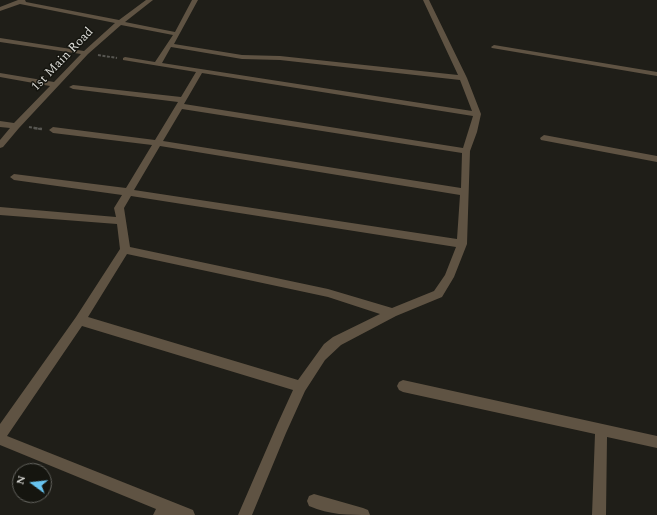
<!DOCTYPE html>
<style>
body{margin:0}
#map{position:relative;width:657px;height:515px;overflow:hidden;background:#1f1e18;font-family:Spectral,serif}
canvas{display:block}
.north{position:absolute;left:12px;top:463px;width:40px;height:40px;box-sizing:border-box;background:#15150f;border:1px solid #64645f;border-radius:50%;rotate:285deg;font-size:11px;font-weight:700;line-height:16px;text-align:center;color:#dadad6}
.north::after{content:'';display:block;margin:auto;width:14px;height:18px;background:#67c4f0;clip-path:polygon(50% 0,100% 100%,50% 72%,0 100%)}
</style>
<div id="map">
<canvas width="657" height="515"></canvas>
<div class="north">N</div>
</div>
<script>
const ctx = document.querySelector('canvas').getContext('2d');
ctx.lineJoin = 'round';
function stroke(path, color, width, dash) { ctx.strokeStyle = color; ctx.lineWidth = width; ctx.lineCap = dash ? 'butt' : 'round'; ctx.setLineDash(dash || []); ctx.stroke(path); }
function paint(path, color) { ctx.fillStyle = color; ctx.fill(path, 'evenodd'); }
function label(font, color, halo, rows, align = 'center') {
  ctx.font = font + ' Spectral,serif'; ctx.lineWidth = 3; ctx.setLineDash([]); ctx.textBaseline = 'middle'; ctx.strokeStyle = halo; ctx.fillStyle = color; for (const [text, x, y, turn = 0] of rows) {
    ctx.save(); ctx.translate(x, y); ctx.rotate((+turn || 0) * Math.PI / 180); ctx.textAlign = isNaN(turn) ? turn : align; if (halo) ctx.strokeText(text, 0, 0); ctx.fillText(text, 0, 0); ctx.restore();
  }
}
const pathFar1 = new Path2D(`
 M98 55 117 58
 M29 127 40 129`);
const path = new Path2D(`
 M34 128 42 129`);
const minor = new Path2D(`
 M18 0H25L26 2 119 20 146 0H153L125 22 175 32 192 0H198L174 44 242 55 280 56 458 75 423 0H429L467 78 481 114 477 132 470 151 467 244 454 277 442 297 396 316 341 345 325 360 305 391 286 433 252 515H238L277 425 293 390 82 326 7 436 193 510 195 515H153L156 509 0 445V424L76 317 120 249 117 224 0 215V207L116 217 114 208 122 195 14 180 10 177 14 174 126 188 152 145 53 133 49 130 53 127 155 140 178 102 73 89 69 87 73 85 181 97 196 72 123 60V58L125 57 155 62 173 35 121 25 88 54 19 128 3 147 0 148V140L10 128 0 127V121L14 123 50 86 0 77V73L54 82 81 54 0 42V38L84 51 115 23 20 4 0 11V7ZM171 47 242 59 280 60 460 80 472 111 162 63ZM202 73 473 116 463 148 184 104ZM182 109 462 153 461 188 163 141ZM160 146 460 195 457 239 134 190ZM131 196 456 247 445 275 434 291 392 308 328 289 130 247 124 208ZM127 254 328 297 380 314 333 337 324 344 298 380 88 317Z
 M494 45 657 72V76L492 48 491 47Z
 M544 135 657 156V162L541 140 540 138Z
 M403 380 657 436V448L607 437 606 515H592L595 434 403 392 399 390 397 386 399 382Z
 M314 494 363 508 368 510 370 515C348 515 330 515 309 506L307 501 309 496Z`);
const farStreetnames = [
 ["1st Main Road",63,60,-46]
];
stroke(pathFar1, '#575651', 2, [3, 1.5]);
stroke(path, '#575651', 2.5, [3.5, 2]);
paint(minor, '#5f5343');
label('13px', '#dadad6', '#15150f', farStreetnames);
</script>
